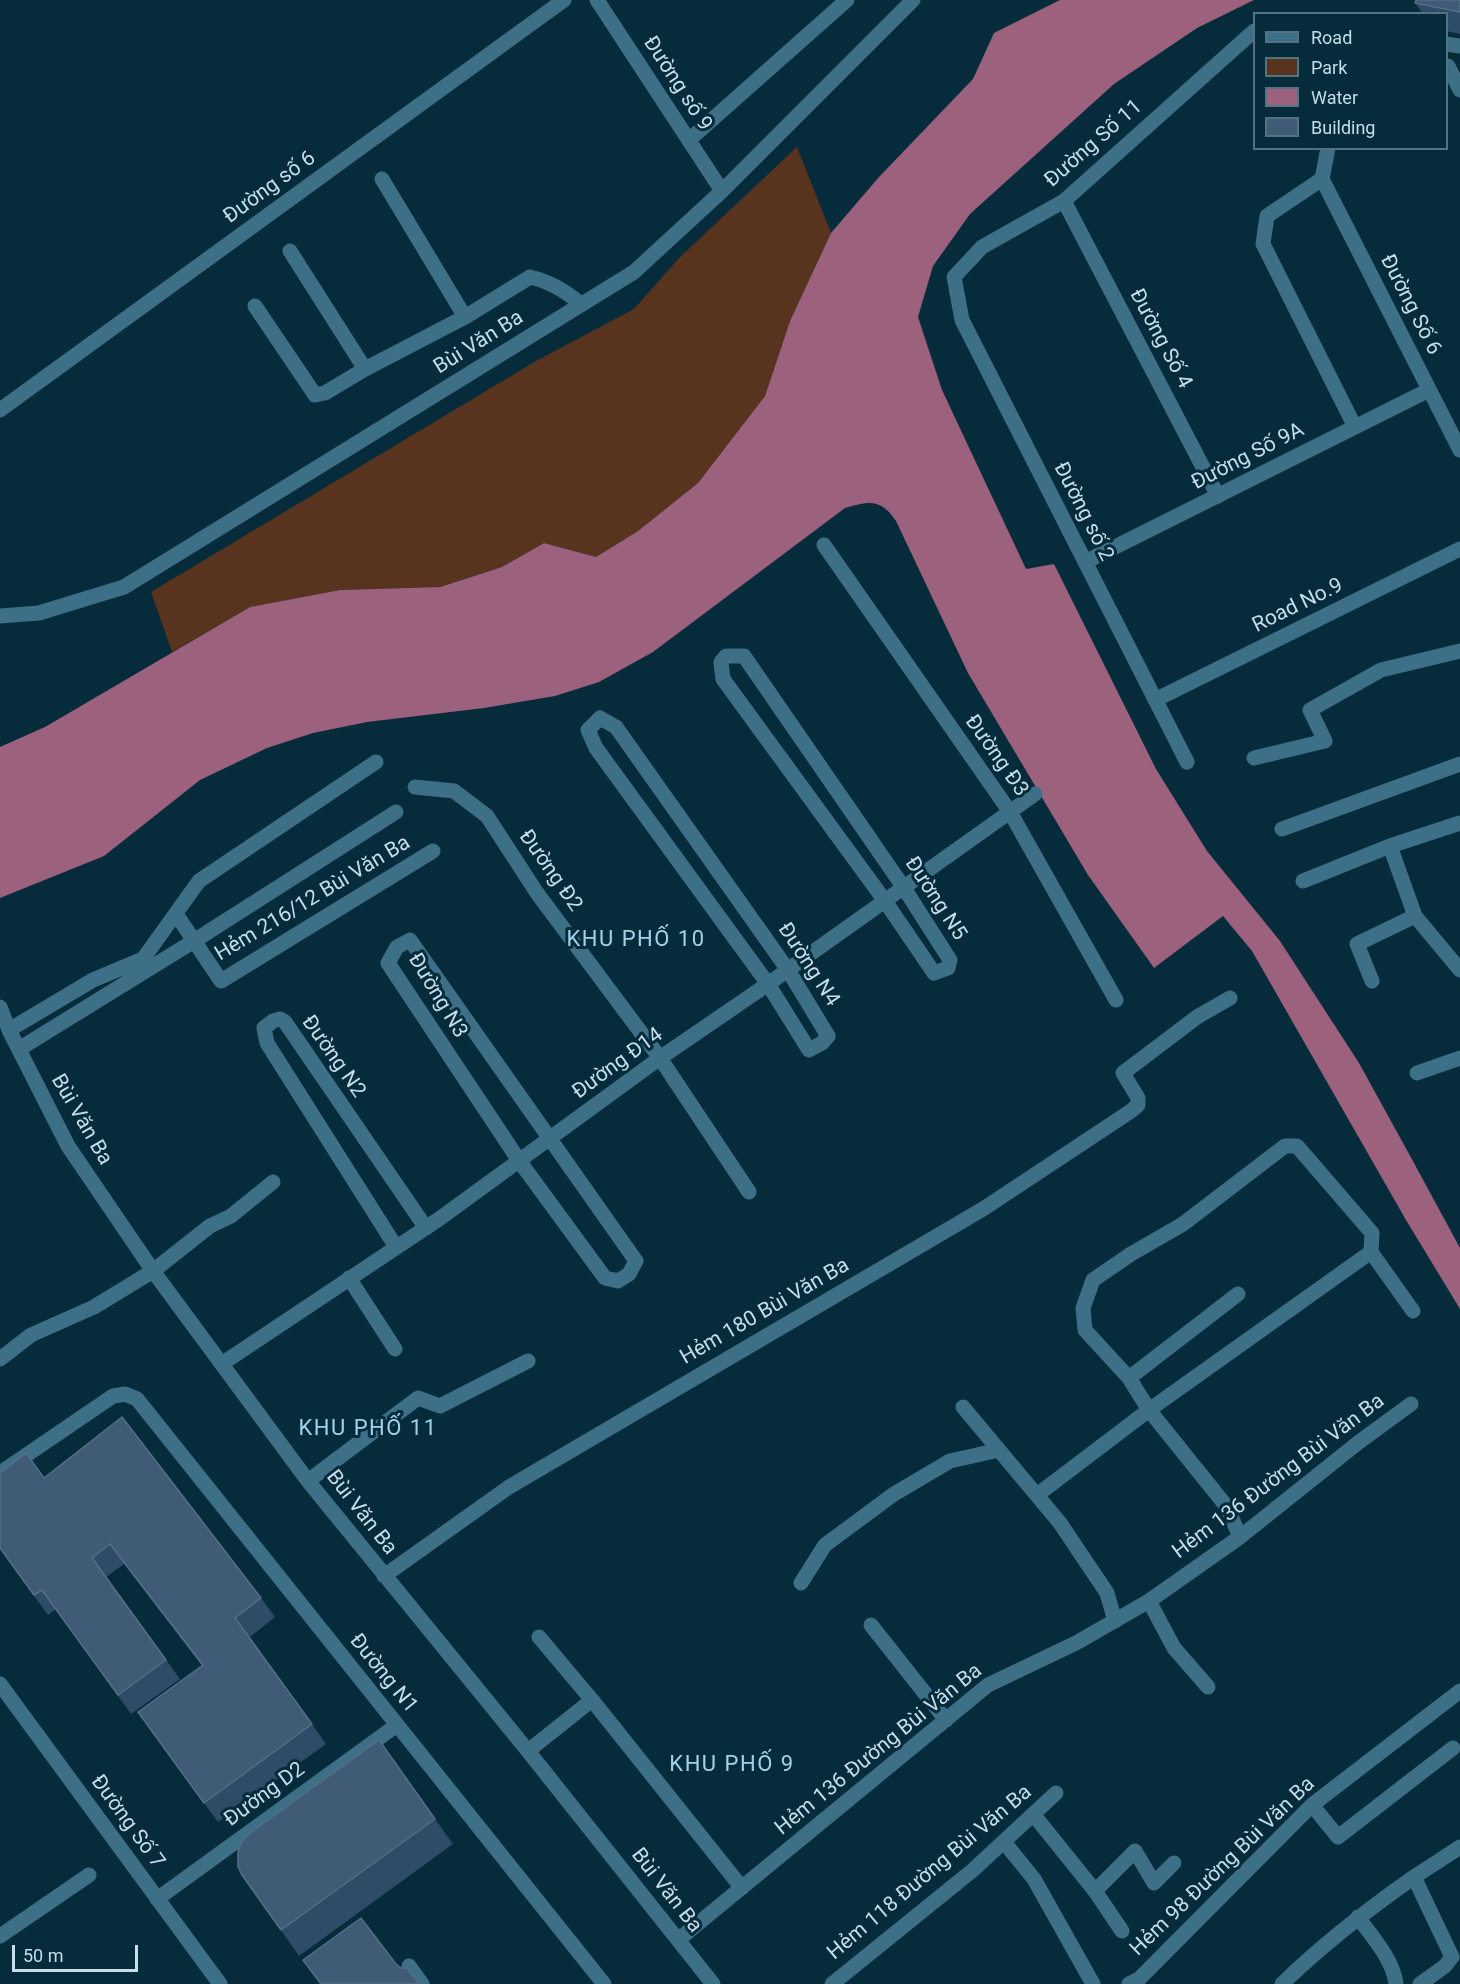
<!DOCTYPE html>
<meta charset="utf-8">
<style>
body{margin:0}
#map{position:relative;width:1460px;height:1984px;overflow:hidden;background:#062c3b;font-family:Roboto,sans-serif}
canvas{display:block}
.legend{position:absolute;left:1253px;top:12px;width:195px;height:138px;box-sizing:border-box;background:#062c3b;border:2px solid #527381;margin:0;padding:8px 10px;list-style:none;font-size:18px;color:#c5dde9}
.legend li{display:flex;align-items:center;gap:12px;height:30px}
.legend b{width:30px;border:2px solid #527381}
.scale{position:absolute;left:12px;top:1945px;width:126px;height:27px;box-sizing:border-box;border:3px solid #c5dde9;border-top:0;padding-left:8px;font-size:18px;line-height:21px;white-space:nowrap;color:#c5dde9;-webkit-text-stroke:4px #062c3b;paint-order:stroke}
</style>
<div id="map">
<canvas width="1460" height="1984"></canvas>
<ul class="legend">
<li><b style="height:8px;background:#3d6f86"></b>Road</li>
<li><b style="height:16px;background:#58331d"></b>Park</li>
<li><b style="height:16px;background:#9b617d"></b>Water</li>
<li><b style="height:16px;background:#3f5b75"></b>Building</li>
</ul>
<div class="scale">50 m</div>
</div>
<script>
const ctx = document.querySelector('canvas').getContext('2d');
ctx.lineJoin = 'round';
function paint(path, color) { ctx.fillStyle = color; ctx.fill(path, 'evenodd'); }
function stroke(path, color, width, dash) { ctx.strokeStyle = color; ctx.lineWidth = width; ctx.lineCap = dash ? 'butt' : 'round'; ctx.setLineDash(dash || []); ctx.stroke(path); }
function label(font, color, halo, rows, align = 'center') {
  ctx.font = font + ' Roboto,sans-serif'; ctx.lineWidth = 6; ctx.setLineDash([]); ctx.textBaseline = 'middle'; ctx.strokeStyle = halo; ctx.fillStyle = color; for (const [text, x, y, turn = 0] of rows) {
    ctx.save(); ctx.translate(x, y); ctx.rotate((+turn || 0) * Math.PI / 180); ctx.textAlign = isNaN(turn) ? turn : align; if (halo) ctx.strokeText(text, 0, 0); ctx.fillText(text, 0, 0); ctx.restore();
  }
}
const green = new Path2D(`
 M797 147 831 233 790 321 765 396 698 483 638 531 596 557 544 543 502 567 439 587 340 590 250 607 172 652 151 592 536 361 634 309 679 258Z`);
const water = new Path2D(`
 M1060 0H1254L1197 28 1114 84 970 214 933 266 918 317 942 390 1026 569 1054 564 1156 769 1207 851 1280 941 1359 1063 1408 1152 1460 1248V1309L1406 1220 1252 951 1223 916 1154 968 1088 875 968 673 896 521C881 498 869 501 845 508L653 652 599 682 555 696 484 708 367 722 313 733 267 748 200 780 104 856 0 898V747L45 727 250 607 340 590 440 587 502 567 544 543 596 557 638 531 698 483 765 396 790 321 831 233 879 177 973 79 994 33Z`);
const minor = new Path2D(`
 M597 0 722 191
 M1446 44 1460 46
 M1448 66 1460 90
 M689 140 847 0
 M1328 148 1322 179 1460 450
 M382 179 465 317
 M1322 179 1267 216 1263 244 1355 427
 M1064 201 1218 496
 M290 251 365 369
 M255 306 315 395 325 393 365 369 465 317 530 277C551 282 565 291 581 304
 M0 410 564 0
 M824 545 1010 812 1116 1000
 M1085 562 1429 390
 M0 616 39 613 124 587 634 272 722 191 913 0
 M726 656H744L904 888 950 960 948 968 934 973 885 901 723 679 721 662Z
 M1155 700 1460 549
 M600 718 616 727 788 970 828 1036 822 1043 809 1050 768 984 596 748 588 730Z
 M1254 758 1325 741 1310 710 1381 670 1460 651
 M1187 762 962 320 954 277 982 247 1064 201 1254 31
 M415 787 454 791 487 816 537 893 660 1058 749 1192
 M1282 829 1460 764
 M1390 846 1415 916 1460 970
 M1303 881 1390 846 1460 823
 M176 914 221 981 433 851
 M410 940 636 1261 629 1274 618 1281 605 1278 520 1162 388 963 397 947Z
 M1372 981 1357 944 1415 916
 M0 1007 9 1030 68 1146 153 1271 308 1481 528 1751 713 1984
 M9 1030 93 980 143 959 199 881 376 762
 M19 1049 194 941 396 812
 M1417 1073 1460 1058
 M396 1247 267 1043 264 1028 273 1021 280 1019 285 1022 426 1228
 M349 1278 395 1349
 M0 1359 31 1335 94 1307 153 1271 210 1226 231 1216 273 1182
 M223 1363 439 1219 660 1058 768 984 1035 794
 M1129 1378 1238 1294
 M963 1407 1060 1523 1107 1593 1115 1621
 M0 1473 113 1396 125 1394 137 1399 604 1984
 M308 1481 418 1398 440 1406 528 1361
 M1037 1495 1149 1410 1371 1252
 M1240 1537 1227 1507 1149 1410 1129 1378 1085 1330 1083 1308 1093 1280 1131 1254 1183 1224 1285 1146H1297L1372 1233 1371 1252 1413 1311
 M384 1576 509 1487 983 1209 1131 1111 1138 1105V1098L1123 1073 1197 1017 1230 998
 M801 1583 825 1545 894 1494 950 1461 999 1450
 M1149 1601 1174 1648 1208 1687
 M871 1625 946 1720
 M539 1637 592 1700 742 1888
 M0 1684 220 1984
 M528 1751 592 1700
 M1312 1805 1338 1837 1453 1748
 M1033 1814 1095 1891 1122 1931
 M1004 1842 1034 1879 1093 1984
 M1414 1877 1460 1847
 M1095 1891 1135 1851 1154 1883 1174 1863
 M157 1899 397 1725
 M1358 1917C1372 1937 1393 1959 1396 1984
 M0 1936 89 1875
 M678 1940 988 1685 1076 1643 1149 1601 1240 1537 1359 1442 1411 1404
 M409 1966 422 1984
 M832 1984 973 1870 1056 1793
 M1129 1984 1139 1979 1312 1805 1460 1691
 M1282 1984C1323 1944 1367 1910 1414 1877L1452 1957 1445 1966 1420 1984`);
const wall = new Path2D(`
 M1460 0V34L1446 31V14H1423L1415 3Z
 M44 1478 261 1598 275 1617 250 1637 326 1744 218 1822 152 1732 202 1666 124 1564 106 1577 180 1679 131 1714 56 1609 48 1615 0 1549Z
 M435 1819 453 1844 299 1956 242 1875Z`);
const building = new Path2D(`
 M1416 0H1460V12L1415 3Z
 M122 1417 261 1598 235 1618 312 1724 204 1803 138 1712 203 1665 110 1544 92 1558 166 1660 118 1695 42 1590 34 1595 0 1548V1473L26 1453 44 1478Z
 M379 1740 435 1819 281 1930 242 1875 238 1867V1852L241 1843 250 1833Z
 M361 1918 396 1964 401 1968H407L419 1984H321L303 1960Z`);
const streetNames = [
 ["Đường số 9",677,84,57],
 ["Đường Số 11",1094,144,-41],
 ["Đường số 6",270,188,-36],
 ["Đường Số 6",1410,305,63],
 ["Đường Số 4",1160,339,62],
 ["Bùi Văn Ba",479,343,-32],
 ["Đường Số 9A",1248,457,-27],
 ["Đường số 2",1083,512,63],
 ["Road No.9",1298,606,-26],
 ["Đường Đ3",996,756,55],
 ["Đường Đ2",550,871,55],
 ["Hẻm 216/12 Bùi Văn Ba",313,899,-31],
 ["Đường N5",935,899,57],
 ["Đường N4",808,965,57],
 ["Đường N3",437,996,59],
 ["Đường N2",333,1057,55],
 ["Đường Đ14",618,1064,-36],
 ["Bùi Văn Ba",81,1120,60],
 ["Hẻm 180 Bùi Văn Ba",765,1312,-30],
 ["Hẻm 136 Đường Bùi Văn Ba",1279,1477,-37],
 ["Bùi Văn Ba",361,1513,52],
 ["Đường N1",383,1674,51],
 ["Hẻm 136 Đường Bùi Văn Ba",879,1750,-39],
 ["Đường D2",265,1795,-36],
 ["Đường Số 7",127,1822,54],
 ["Hẻm 98 Đường Bùi Văn Ba",1223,1867,-44],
 ["Hẻm 118 Đường Bùi Văn Ba",930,1873,-40],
 ["Bùi Văn Ba",666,1891,52]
];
const neighbourhoodNames = [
 ["KHU PHỐ 10",636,940],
 ["KHU PHỐ 11",368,1429],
 ["KHU PHỐ 9",732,1765]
];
paint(green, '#58331d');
paint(water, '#9b617d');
stroke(minor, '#3d6f86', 15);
paint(wall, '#2e4b67');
paint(building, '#3f5b75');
stroke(building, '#546f87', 1.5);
label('21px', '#c5dde9', '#062c3b', streetNames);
ctx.letterSpacing = '1.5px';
label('22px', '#a1d2eb', '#062c3b', neighbourhoodNames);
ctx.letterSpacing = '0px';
</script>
